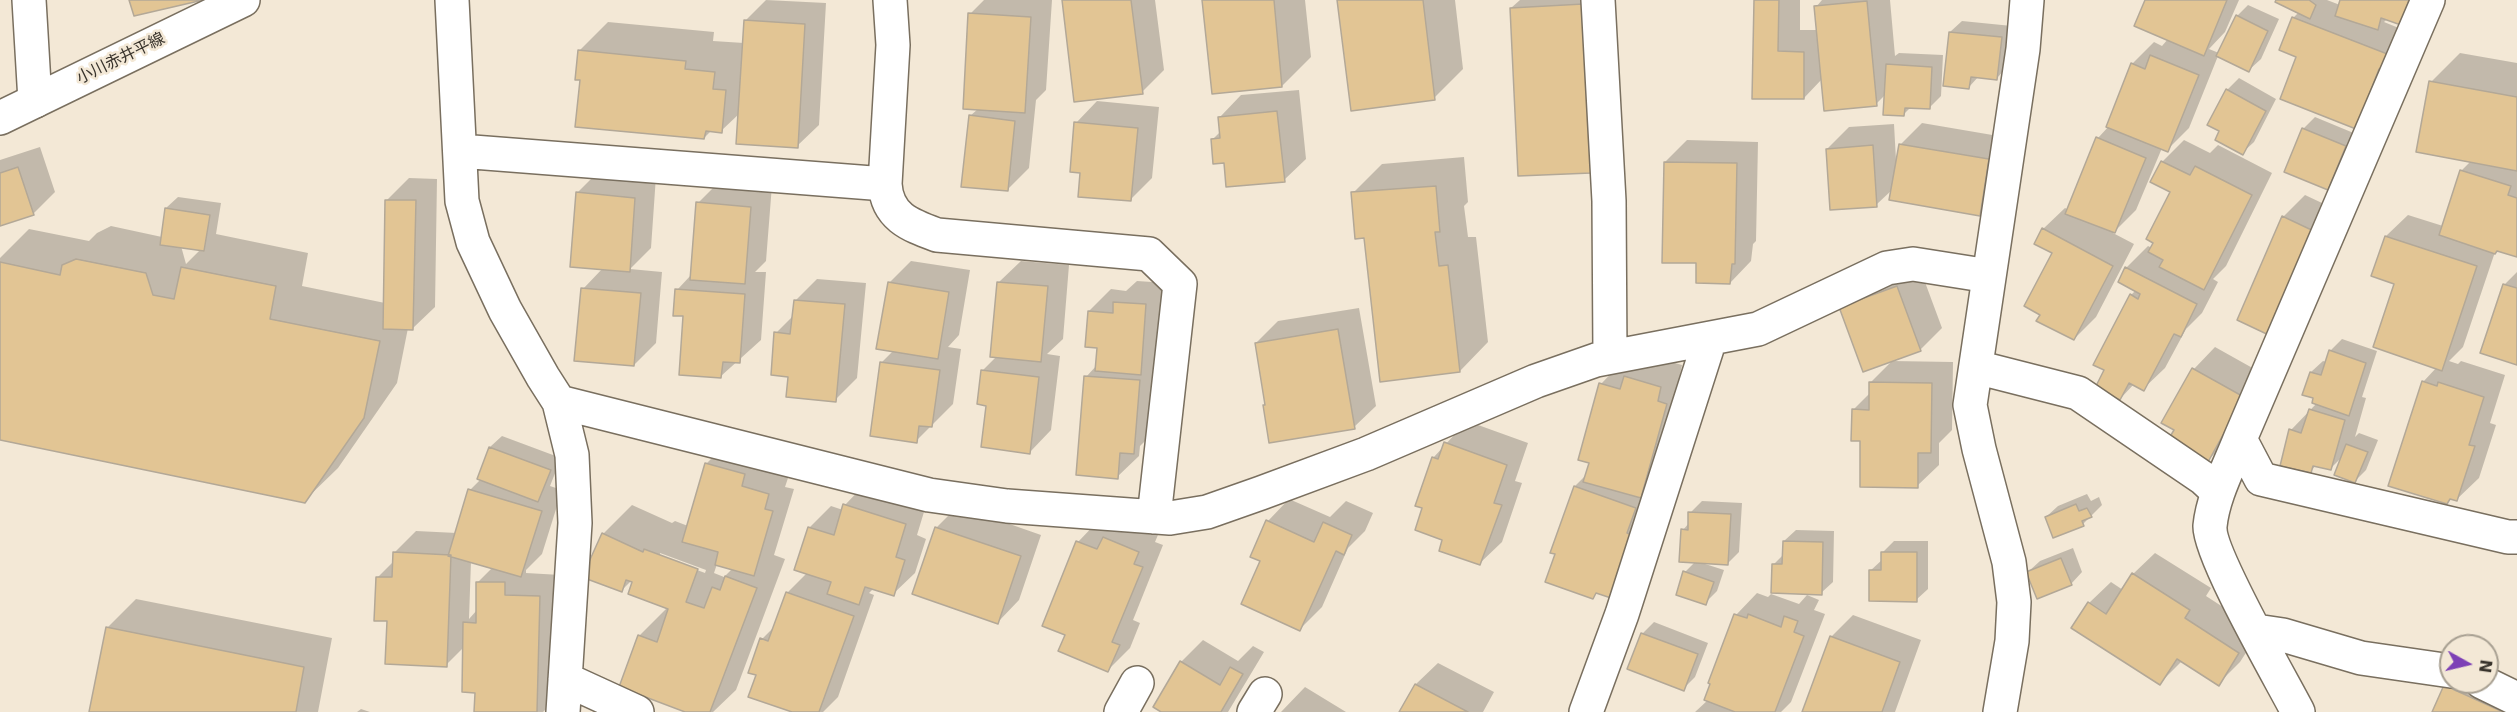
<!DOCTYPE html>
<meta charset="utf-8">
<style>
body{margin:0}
#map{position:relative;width:2517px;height:712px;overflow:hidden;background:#f3e8d6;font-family:"DejaVu Sans",sans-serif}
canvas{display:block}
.north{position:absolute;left:2439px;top:634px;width:60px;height:60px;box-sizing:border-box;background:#f3e8d6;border:2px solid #a8a092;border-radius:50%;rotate:98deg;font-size:16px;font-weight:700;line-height:24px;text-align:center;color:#38332c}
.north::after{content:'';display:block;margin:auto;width:21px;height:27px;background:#7d40b6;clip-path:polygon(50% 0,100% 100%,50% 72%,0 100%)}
</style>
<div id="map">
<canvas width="2517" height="712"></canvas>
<div class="north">N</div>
</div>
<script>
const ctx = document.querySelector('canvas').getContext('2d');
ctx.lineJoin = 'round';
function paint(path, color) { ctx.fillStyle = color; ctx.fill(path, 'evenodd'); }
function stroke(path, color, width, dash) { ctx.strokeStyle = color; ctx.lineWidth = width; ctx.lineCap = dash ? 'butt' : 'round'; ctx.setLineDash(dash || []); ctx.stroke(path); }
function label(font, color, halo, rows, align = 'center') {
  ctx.font = font + ' "DejaVu Sans","Noto Sans JP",sans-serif'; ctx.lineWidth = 5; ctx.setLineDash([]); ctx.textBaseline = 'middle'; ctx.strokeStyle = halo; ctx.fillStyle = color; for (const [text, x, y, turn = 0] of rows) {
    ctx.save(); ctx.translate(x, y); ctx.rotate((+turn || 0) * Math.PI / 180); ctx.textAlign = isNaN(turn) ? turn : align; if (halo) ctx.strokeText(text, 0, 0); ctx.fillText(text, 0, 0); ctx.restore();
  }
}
const shadow = new Path2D(`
 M766 0 826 3 819 125 797 146 740 113 721 131 712 130 704 138 582 79 579 51 608 22 714 32 713 41 744 43 745 21Z
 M984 0H1052L1046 90 1036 100 1029 168 1007 190 970 116 978 109 970 14Z
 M1064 0H1155L1164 70 1142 92Z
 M1204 0H1305L1311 57 1282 86Z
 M1338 0H1455L1463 69 1434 98Z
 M1520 0H1612L1619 143 1511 8Z
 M1755 0H1800V30H1818L1816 7 1822 0H1890L1895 56 1899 53 1943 55 1941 96 1929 108 1912 106 1904 114 1885 95 1876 104 1822 79 1804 98 1754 97Z
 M2146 0H2239L2225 32 2209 49 2219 53 2237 16 2248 5 2279 19 2261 59 2249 70 2218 56 2189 128 2167 150 2162 148 2136 210 2113 233 2134 244 2096 317 2074 339 2042 314 2054 253 2043 229 2065 208 2069 210 2098 138 2109 126 2132 64 2154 42 2162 46 2168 39Z
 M2277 0H2327L2340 5 2341 0H2423L2400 23 2387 19 2384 22 2411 33 2356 127 2298 56 2293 18 2300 11Z
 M1962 21 2012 26 2008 66 1997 78 1979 76 1969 87 1950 32Z
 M2460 53 2517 63V256L2498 249 2495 252 2463 347 2449 361 2458 364 2461 361 2505 375 2490 423 2496 425 2479 478 2457 499 2452 498 2447 503 2423 382 2437 367 2396 283 2386 236 2408 215 2443 226 2461 171 2471 161 2431 82Z
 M2239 78 2276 99 2254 142 2242 153 2227 90Z
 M1299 90 1306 159 1284 180 1225 161 1212 140 1221 131 1220 117 1241 95Z
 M1097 101 1159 107 1152 178 1130 200 1082 171 1076 123Z
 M2315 117 2356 134 2339 177 2328 188 2303 129Z
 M1922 123 2010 138 2001 192 1979 214 1893 189 1876 205 1827 149 1849 127 1894 124 1896 160 1900 145Z
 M1687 140 1758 142 1756 241 1753 244 1751 261 1730 283 1697 262 1665 162Z
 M2184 140 2210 153 2218 145 2272 173 2226 266 2213 279 2218 282 2202 313 2186 329 2165 368 2143 389 2134 384 2120 399 2131 295 2136 290 2126 268 2148 246 2152 248 2172 192 2152 182 2163 161Z
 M40 147 55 192 33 214 0 224V160Z
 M1464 157 1468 202 1464 206 1468 237H1476L1488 342 1460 371 1353 193 1382 164Z
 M599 171 656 176 651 248 630 269 662 272 656 343 634 365 583 289 603 268 577 193Z
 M409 178 437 179 435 307 413 328H408L397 383 338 468 304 501 0 439V258L29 229 89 241 97 233 111 226 162 237 166 208 178 197 221 203 216 234 308 253 302 286 385 303 387 200ZM181 246 201 249 186 264Z
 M720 181 772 185 766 261 755 272H766L761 340 721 376 684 315 677 290 692 274 698 203Z
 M2305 195 2339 211 2239 320 2283 217Z
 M911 261 970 270 959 335 948 347 961 349 953 404 916 441 882 362 894 350 889 283Z
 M1021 261 1069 265 1063 339 1047 354 1060 356 1051 430 1030 452 987 404 982 371 997 356 999 282Z
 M1919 266 1942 328 1920 350 1841 308Z
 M2517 272V364L2482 352 2505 284Z
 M817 279 866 283 857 378 835 400 790 375 776 333 794 315 795 301Z
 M1137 281 1167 283 1155 431 1140 446 1139 456 1117 477 1086 377 1097 365 1099 346 1089 311 1111 289 1126 291Z
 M1359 308 1376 406 1354 427 1267 403 1256 343 1278 321Z
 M2342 339 2377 351 2362 397 2366 398 2355 437 2359 433 2378 440 2366 470 2355 481 2343 456 2330 469 2316 465 2311 471 2291 430 2317 403 2311 372 2323 361 2327 362 2330 351Z
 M2215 347 2265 375 2230 439 2208 460 2176 429 2194 369Z
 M1647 355 1682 365 1679 380 1688 382 1648 511 1593 597 1575 486 1587 474 1591 462 1601 384 1622 362Z
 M1892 361 1953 362 1952 430 1939 443V465L1917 486 1862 440 1853 410 1870 393V383Z
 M1467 421 1528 443 1515 481 1522 483 1502 542 1480 563 1444 539 1424 507 1433 458Z
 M502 436 561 458 550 486 562 490 542 554 526 570V573L561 575 558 697 543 712H476V691L464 647 446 665 389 620 378 577 394 561V553L416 531 457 533 470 490 481 479 479 478 490 447ZM471 561 493 567 478 582 477 610 469 619Z
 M728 442 790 472 785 487 794 489 774 555 785 559 736 690 713 712H690L639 636 668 607 634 581 632 580 622 590 603 534 632 505 672 523 675 521 688 526 707 463ZM660 553 706 570 705 573 660 556ZM717 564 733 568 724 577 714 573Z
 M866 483 927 502 917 535 926 539 915 573 893 594 874 588 869 593 874 595 838 697 823 712H796L758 674 762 639 775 626 787 593 807 573 809 528 831 506 843 510 845 505Z
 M2087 494 2091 501 2099 497 2102 505 2083 524 2046 517 2058 506Z
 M1289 499 1330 517 1346 501 1373 513 1365 531 1348 548 1322 607 1300 629 1262 561 1268 521Z
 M1702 501 1742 503 1739 552 1728 563H1702L1724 570 1717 591 1705 603 1685 572 1696 561 1683 530 1689 523 1690 513Z
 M958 506 1041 535 1019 600 998 622 936 528Z
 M1099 520 1160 530 1155 542 1163 545 1133 620 1140 623 1130 648 1108 670 1067 634 1078 542Z
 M1796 530 1834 531 1833 582 1821 593 1774 564 1784 554V541Z
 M1894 541H1928V589L1916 600 1870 571 1883 559V552Z
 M2073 548 2082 572 2071 584 2028 572 2040 561Z
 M2155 553 2211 588 2206 596 2260 631 2240 662 2218 684 2182 661 2160 683 2089 603 2111 582 2123 590 2133 574Z
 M1757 593 1768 597 1771 594 1799 604 1807 595 1819 600 1814 610 1825 614 1791 702 1781 712H1695L1708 700 1736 615Z
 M136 599 332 638 318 712H91L107 628Z
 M1853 615 1921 640 1895 712H1804L1831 637Z
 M1654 622 1708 643 1695 677 1683 689 1629 668 1643 633Z
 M1203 640 1238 661 1253 646 1264 652 1228 712H1164L1181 662Z
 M1438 663 1494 692 1483 712H1401L1416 684Z
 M2451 682H2487L2517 712H2433Z
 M1305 687 1346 712H1281Z
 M361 709 370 712H357Z`);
const building = new Path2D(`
 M129 0H203L134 16Z
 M1062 0H1131L1143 94 1074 102Z
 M1202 0H1274L1282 87 1212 94Z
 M1337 0H1423L1435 100 1351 111Z
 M1754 0H1779L1778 51 1804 52V99H1752Z
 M2145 0H2227L2204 56 2134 26Z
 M2276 0H2309L2316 5 2310 19 2275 2Z
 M2340 0H2409L2401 25 2381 18 2378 30 2335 16Z
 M1867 1 1877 106 1824 111 1814 6Z
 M1583 4 1591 173 1518 176 1510 8Z
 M968 13 1031 17 1025 113 963 109Z
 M2236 15 2268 31 2249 72 2216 56Z
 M2292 17 2390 55 2384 71 2379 69 2356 129 2280 99 2296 57 2279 50Z
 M744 20 805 24 798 148 736 144Z
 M1949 32 2002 37 1997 80 1971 77 1969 89 1943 86Z
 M578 50 686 61 685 69 715 72 713 89 726 90 722 133 706 131 704 139 575 127 580 80H575Z
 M2150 55 2199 75 2168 152 2106 127 2131 63 2145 69Z
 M1886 64 1932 67 1930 109 1905 108 1904 116 1883 115Z
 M2429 81 2517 97V171L2416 152Z
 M2226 89 2266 111 2243 155 2215 140 2219 131 2207 125Z
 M1277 111 1285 182 1226 187 1224 163 1213 164 1211 139 1220 138 1218 117Z
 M969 115 1015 121 1008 191 961 187Z
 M1074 122 1138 128 1131 201 1078 197 1080 173 1070 172Z
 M2302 128 2346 146 2328 190 2284 172Z
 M2096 137 2146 158 2115 233 2065 214Z
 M1899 144 1989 159 1980 216 1889 200Z
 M1873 145 1877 207 1830 210 1826 149Z
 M2161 161 2190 175 2195 166 2252 195 2204 290 2159 267 2163 260 2148 252 2153 243 2146 239 2170 192 2150 182Z
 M1664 162 1737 163 1735 264H1732L1730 284 1696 283V263H1662Z
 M18 167 34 215 0 226V173Z
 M2460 170 2511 186 2508 195 2517 198V257L2497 251 2495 254 2439 235Z
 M1436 186 1440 232H1435L1439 266 1448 265 1460 372 1380 382 1364 238 1355 239 1351 192Z
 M576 192 635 198 630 272 570 267Z
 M385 200H416L413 330 383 329Z
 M696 202 751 207 745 284 690 280Z
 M165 208 210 215 204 251 160 245Z
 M2282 216 2318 233 2273 337 2237 320Z
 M2042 228 2113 266 2074 340 2036 321 2040 315 2024 306 2052 253 2034 244Z
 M2385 236 2477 266 2442 371 2373 347 2394 284 2371 276Z
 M76 259 146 273 153 295 174 299 181 267 276 286 270 319 380 341 364 418 305 503 0 440V262L60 275 62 265Z
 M2125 267 2197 304 2181 337 2174 334 2144 391 2129 383 2120 400 2095 388 2104 370 2093 365 2130 294 2138 299 2140 294 2118 282Z
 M888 282 949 292 938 359 876 349Z
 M997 282 1048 286 1041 362 990 357Z
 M2503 284 2517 288V365L2480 353Z
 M1897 286 1921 351 1863 372 1839 307Z
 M581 288 641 293 634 366 574 361Z
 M675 289 745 294 740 363 723 362 721 378 679 375 683 316H673Z
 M794 300 845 304 836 402 786 397 788 377 771 375 774 332 790 334Z
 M1113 302 1146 304 1141 375 1095 371 1097 348 1085 347 1088 311 1113 313Z
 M1338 329 1355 429 1269 443 1263 405H1265L1255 343Z
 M2329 350 2366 363 2349 416 2312 403 2313 398 2302 395 2310 372 2321 375Z
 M880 362 940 370 932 427 919 426 917 443 870 436Z
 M2192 368 2244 397 2208 462 2168 440 2174 430 2161 423Z
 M981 370 1039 377 1030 454 981 447 986 406 977 404Z
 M1084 376 1140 380 1134 454 1120 453 1118 479 1076 475Z
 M1624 376 1661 387 1658 401 1667 404 1641 498 1583 482 1589 463 1578 460 1599 383 1620 389Z
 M2422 381 2437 386 2438 382 2484 397 2469 445 2475 446 2457 501 2450 499 2447 504 2388 486Z
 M1869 382 1932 383 1931 453H1918V488L1860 487V441H1851L1852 409 1869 410Z
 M2309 409 2345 420 2331 470 2313 466 2311 473 2280 466 2289 429 2301 433Z
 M1444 442 1507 465 1494 503 1502 505 1480 565 1439 551 1442 540 1415 530 1422 508 1415 506 1432 457 1438 459Z
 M2346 444 2368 452 2355 483 2334 475Z
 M489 447 551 470 538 502 477 479Z
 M705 463 745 474 742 486 769 494 765 509 773 511 754 576 715 565 718 552 682 542Z
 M1574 486 1636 508 1627 533 1636 536 1614 599 1596 593 1593 599 1545 582 1555 554 1550 553Z
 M468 489 542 511 521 577 448 556Z
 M843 504 906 524 896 557 905 560 894 596 865 587 859 605 827 594 831 582 794 570 808 527 834 535Z
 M2076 504 2079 511 2087 508 2092 517 2082 521 2084 526 2053 538 2045 517Z
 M1688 512 1731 514 1728 565 1679 562 1681 529 1688 530Z
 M1266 520 1314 542 1323 522 1352 535 1344 555 1336 551 1300 631 1241 604 1260 561 1250 557Z
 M935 527 1021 556 998 624 912 594Z
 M602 533 643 552 644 549 698 569 686 602 704 608 712 587 720 590 725 576 757 588 710 712H685L619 687 638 635 657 642 668 609 628 594 632 582 626 580 622 592 587 579 588 564Z
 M1103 537 1139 552 1134 564 1143 567 1112 642 1120 645 1108 672 1058 651 1065 635 1042 626 1076 541 1097 549Z
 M1783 541 1823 542 1822 595 1771 593 1772 564H1782Z
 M393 552 451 555 447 667 385 664 387 621H374L376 577H392Z
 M1881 552H1917V602L1869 601V570H1881Z
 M2061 558 2072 585 2037 599 2026 572Z
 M1683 571 1714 582 1706 605 1676 595Z
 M2132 573 2190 610 2185 618 2239 653 2219 686 2177 659 2160 685 2071 628 2088 602 2106 614Z
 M476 582H505V595L540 596 537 712H474L475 693 462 692 463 622 476 623Z
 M786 592 854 616 819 712H792L748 697 756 675 748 673 760 638 768 641Z
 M1734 614 1747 618 1748 614 1781 627 1784 616 1798 621 1794 632 1804 636 1775 712H1735L1704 700 1710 684 1708 683Z
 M106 627 304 667 296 712H89Z
 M1641 633 1698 654 1684 691 1627 669Z
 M1830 636 1900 662 1882 712H1802Z
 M1180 661 1220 685 1230 667 1243 674 1221 712H1161L1153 707Z
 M1415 684 1468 712H1399Z
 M2444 685 2503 712H2432Z`);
const minor = new Path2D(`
 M29 0 35 101
 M452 0 462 201 473 242 505 310 543 377 559 402 572 455 575 523 563 712
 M890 0 893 45 885 184C887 217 910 225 937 235L1149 254 1180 284 1154 517
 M1598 0 1609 201 1610 357
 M2428 0 2240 439 2261 479 2508 537H2517
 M460 151 885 184
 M1976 367 2078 393 2203 478 2218 492
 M559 402 929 495 1007 506 1170 518 1207 512 1261 493 1366 454 1536 381 1596 360 1758 329 1887 268 1913 264 1989 276
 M2240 439C2229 467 2213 496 2210 526 2208 553 2282 681 2298 712
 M2256 631 2283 635 2361 658 2451 671
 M565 679 637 712
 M2482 682 2517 699
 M1121 712 1137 683
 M1254 712 1265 694
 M1586 712 1622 614 1710 339
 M2000 712 2012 641 2014 602 2009 562 1979 449 1970 405 2023 49 2027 0`);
const secondary = new Path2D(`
 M0 118 243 0`);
const streetNames = [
 ["小川赤井平線",121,59,-26]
];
paint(shadow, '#0003');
paint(building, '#e2c594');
stroke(building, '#b3a897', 1.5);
stroke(minor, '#796f5f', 36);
stroke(secondary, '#796f5f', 36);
stroke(minor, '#fff', 33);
stroke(secondary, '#fff', 33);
label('16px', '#38332c', '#f3e8d6', streetNames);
</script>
